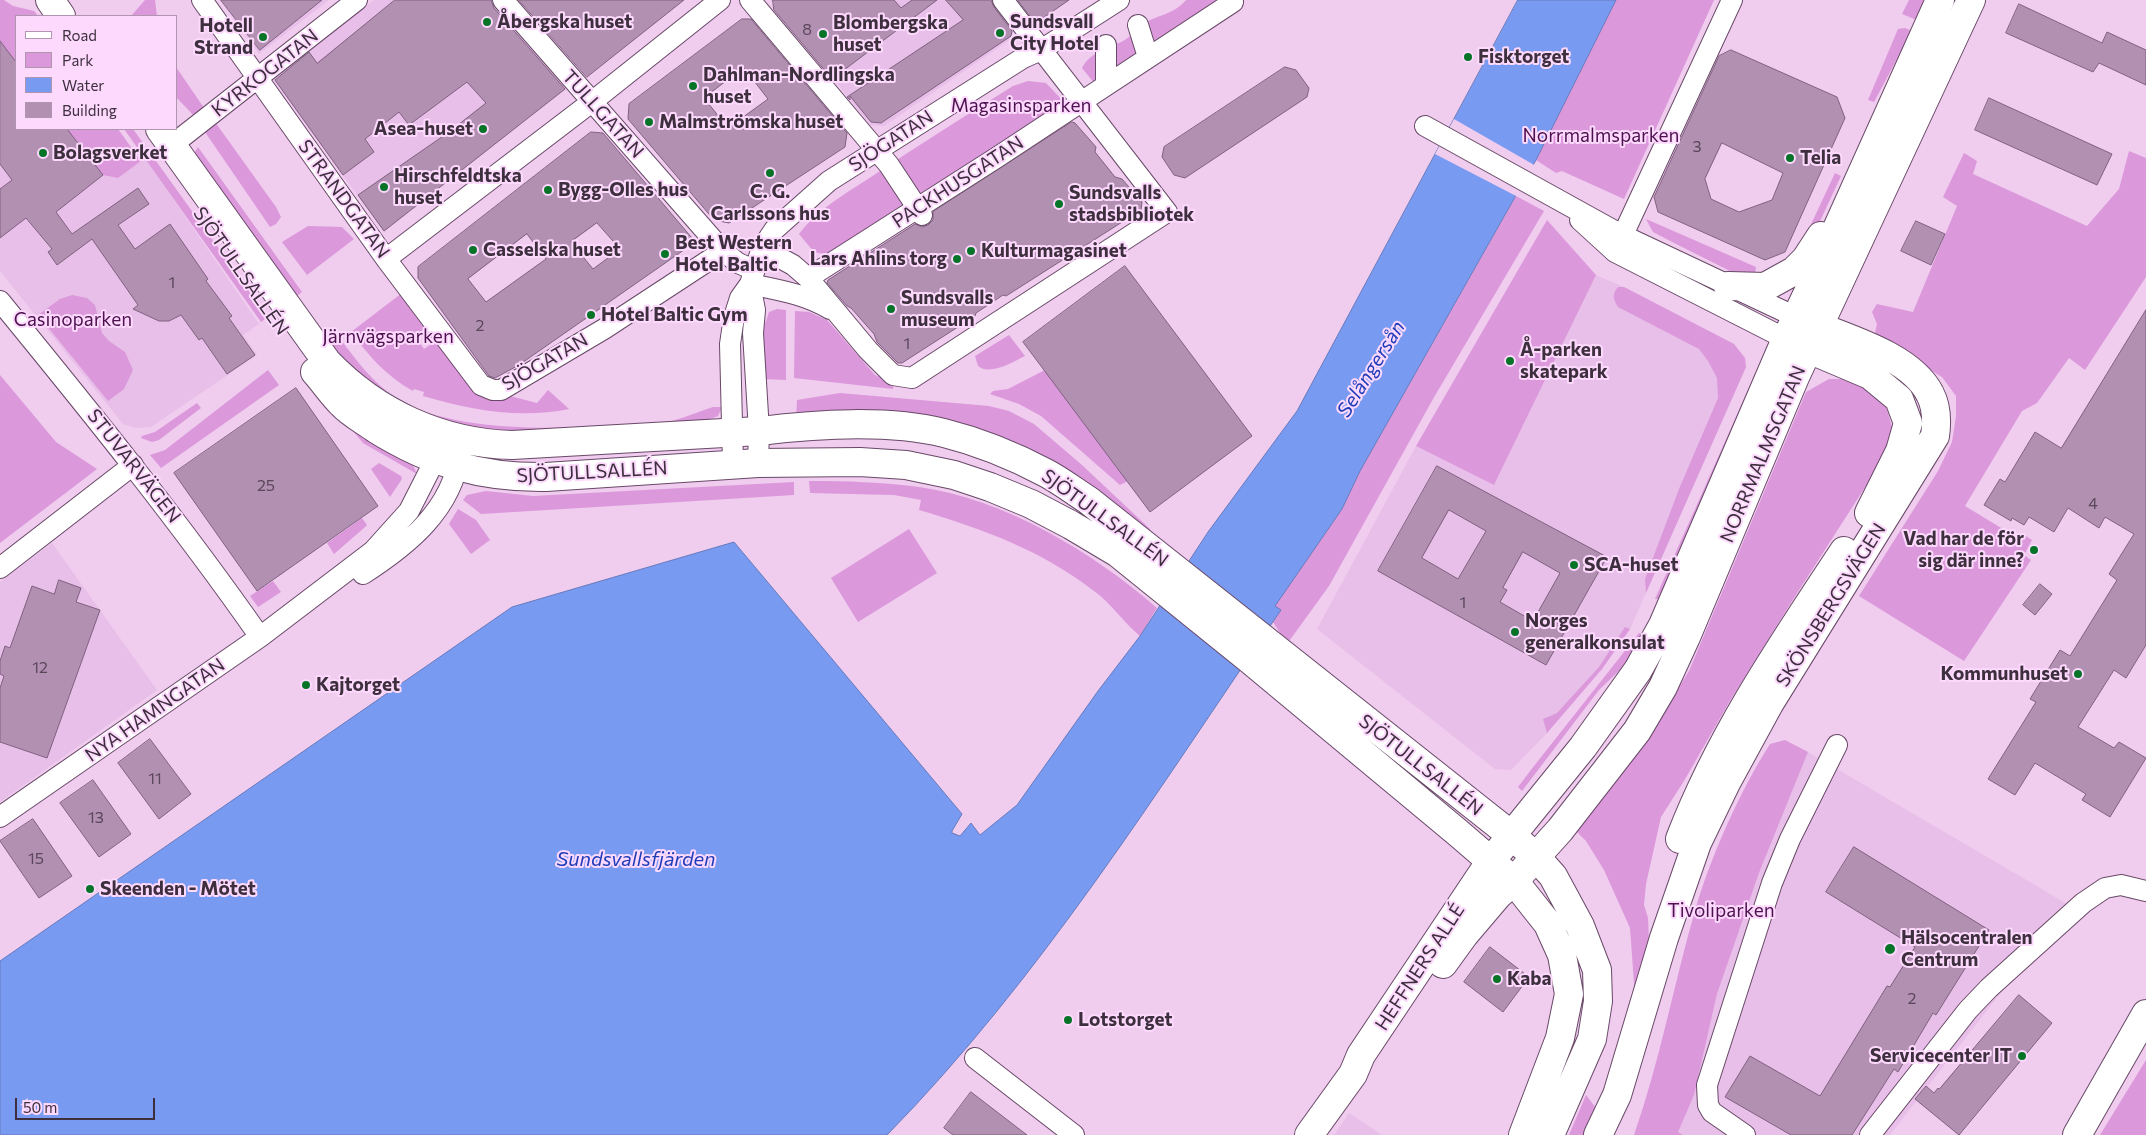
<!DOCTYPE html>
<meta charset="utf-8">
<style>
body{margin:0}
#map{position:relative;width:2146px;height:1135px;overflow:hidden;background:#f0ccef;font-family:Commissioner,sans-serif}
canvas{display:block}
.legend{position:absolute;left:15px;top:15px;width:162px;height:115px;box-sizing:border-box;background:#fdd9fd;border:1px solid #b095b0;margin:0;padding:6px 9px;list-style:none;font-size:15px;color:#3d2f3d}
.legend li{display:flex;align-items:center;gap:10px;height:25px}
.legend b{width:25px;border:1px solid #b095b0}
.scale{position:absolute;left:15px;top:1098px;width:140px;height:22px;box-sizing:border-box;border:2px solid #3d2f3d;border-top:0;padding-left:6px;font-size:15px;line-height:18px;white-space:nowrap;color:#3d2f3d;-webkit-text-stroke:4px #fdd9fd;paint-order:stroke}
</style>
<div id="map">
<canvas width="2146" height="1135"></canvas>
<ul class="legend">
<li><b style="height:6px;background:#fff"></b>Road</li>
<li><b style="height:14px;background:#db98db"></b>Park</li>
<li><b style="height:14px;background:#789af1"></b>Water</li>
<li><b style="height:14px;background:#b290b2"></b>Building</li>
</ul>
<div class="scale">50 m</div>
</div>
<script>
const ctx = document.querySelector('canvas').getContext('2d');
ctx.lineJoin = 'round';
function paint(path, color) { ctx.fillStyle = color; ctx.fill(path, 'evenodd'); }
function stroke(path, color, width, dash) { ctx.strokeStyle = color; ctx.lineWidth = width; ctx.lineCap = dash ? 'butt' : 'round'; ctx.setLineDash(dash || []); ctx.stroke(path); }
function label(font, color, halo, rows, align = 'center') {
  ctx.font = font + ' Commissioner,sans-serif'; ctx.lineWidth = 4; ctx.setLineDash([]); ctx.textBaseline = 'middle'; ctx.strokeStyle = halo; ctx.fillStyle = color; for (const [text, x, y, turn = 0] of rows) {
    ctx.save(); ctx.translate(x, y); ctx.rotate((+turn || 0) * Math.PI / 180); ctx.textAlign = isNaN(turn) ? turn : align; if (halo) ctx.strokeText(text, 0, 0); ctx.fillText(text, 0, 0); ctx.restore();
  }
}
const built = new Path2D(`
 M220 0H329L259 54Z
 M374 0H490L566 89 384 232 272 78Z
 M771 0H992L1014 27 1011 39 884 126 870 125Z
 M0 26 16 47V129H80L118 178 145 158 259 324 243 335 257 355 151 427 136 428 123 424 0 271Z
 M1596 275 1624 287 1734 344 1745 358 1746 367 1630 629 1602 669 1547 733 1511 770 1495 769 1317 629 1416 446 1494 485Z
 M52 543 157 690 0 802V582Z
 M1808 752 2086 915 2009 982 1890 1135H1683L1677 1132 1694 1095 1717 994 1759 873Z
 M1349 1113 1382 1135H1334Z`);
const green = new Path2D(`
 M0 0H4L13 6 34 11 38 16H16V62L4 47 0 50Z
 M145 0H155L157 16H131Z
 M1186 0H1225L1095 84 1082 68C1090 52 1108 49 1123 41 1131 37 1136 29 1143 24 1159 14 1173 15 1186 0Z
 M1616 0H1714L1624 199 1562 171 1556 173 1536 160Z
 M1909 0H1928L1919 21 1902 14Z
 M1905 28 1912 31 1874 102 1868 100 1898 29Z
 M176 67 204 108 194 116 176 97Z
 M1028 81 1046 83 1066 104 828 255 814 252 799 234C818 209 845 194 871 177 917 146 965 116 1013 86Z
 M215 122 276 207 281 217 276 224 270 227 205 132Z
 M57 129H118L141 161 118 178 103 175 72 135 55 130Z
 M124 129H133L268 317 261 322Z
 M198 147 302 292 290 301 193 155Z
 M2129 151 2146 158V277L2085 370 2069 358 2037 403 2022 411 1965 506 2016 537 2021 533 2032 540 2024 555 2031 560 1964 661 1859 596 1938 471 1952 442 1956 416V396L1942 377 1874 337 1877 324 1872 312 1877 304 1913 312 1957 206 1943 197 1964 153 1977 161 1973 174 2087 226 2119 189Z
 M1835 173 1841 176 1815 232 1800 248Z
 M1516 196 1544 211 1433 399 1329 586 1287 644 1273 622 1281 610 1274 606 1342 509 1360 471Z
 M1646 219 1756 267 1755 274 1734 273 1678 245 1653 232Z
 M1547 220 1596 275 1494 485 1416 446Z
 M308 226 342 227 354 239 307 275 282 242Z
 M1618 287H1624L1734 344 1745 358 1746 367 1646 593 1645 579 1679 489 1718 398 1717 378 1708 361 1699 349 1618 307C1613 299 1612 294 1618 287Z
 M402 293 427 327 415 336 424 349 437 340 506 395 537 403 548 390 569 409C519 419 470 410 423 396L424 392 414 389 413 391C386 376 369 356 351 332Z
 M72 295 87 298 95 305 102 333 109 341 125 352 133 370 124 389 108 401 38 315 60 299Z
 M777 309 786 310V380L763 379 760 339 769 312Z
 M795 311 809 312 827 320 875 375 894 382 893 389 794 378Z
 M1009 335 1025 356C1013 362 990 376 978 366L975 356Z
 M341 340C357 361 373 383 396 398 450 432 547 429 609 426 626 425 645 426 662 423 680 420 697 412 713 407H722L718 416 699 423 510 435 409 414 326 351Z
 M268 370 279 385 161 468 150 455 165 450Z
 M1045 370 1128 481 1120 485 1041 416 1019 404 990 394 993 391 1008 389Z
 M1760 370 1661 599H1655L1755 374Z
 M0 375 56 442 97 469 0 543Z
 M1829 379H1856L1873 389 1887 409 1893 431 1887 453 1794 598 1731 699 1684 781 1661 817 1646 884 1644 905 1648 918 1649 940 1635 997 1630 928 1604 870 1586 841 1575 830 1660 717 1689 671 1806 392Z
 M840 393 989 406 1009 411 1034 424 1082 465 1150 529 1151 539 1038 458 796 419 797 400Z
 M197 403 201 408 159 440 152 442 141 438 142 436 155 432Z
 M355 427 411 461 417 474 363 443 352 430Z
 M379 463 401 476 402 479 390 497 371 469Z
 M809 481C846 481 882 482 919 487 1004 499 1093 552 1157 608L1140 636C1123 622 1112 604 1094 591 1041 550 983 529 919 510L921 500 894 495 810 493Z
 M794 482V495L481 514 463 500 467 495 486 491 533 496Z
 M458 509 476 520 490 540 471 554 449 524Z
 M362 518 367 525 364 528 334 554 327 543Z
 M909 529 937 573 858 622 831 578Z
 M273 581 281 592 258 607 250 596Z
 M1625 627 1630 629 1602 669 1547 733 1543 719 1557 713 1599 667Z
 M1639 633 1643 635 1625 665 1599 690 1522 791 1518 787 1534 766Z
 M1785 740 1808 752 1759 873 1717 994 1694 1095 1678 1132 1683 1135H1634C1660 1061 1674 983 1696 907 1712 854 1740 791 1770 744Z
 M2146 1060V1135H2100Z
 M1586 1095 1596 1108 1587 1135H1569Z`);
const water = new Path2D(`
 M1518 0H1616L1536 160 1360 471 1342 509 1275 606 1281 610C1157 791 1041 978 887 1135H0V961L512 607 734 542 962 814 952 831V833L960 836 971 823 980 835 1017 805 1098 691 1140 636 1208 532 1297 411Z`);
const pier = new Path2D(`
 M1454 119 1536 166 1518 197 1435 154Z`);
const building = new Path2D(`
 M221 0H322L260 50Z
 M395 0H491L494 8 565 89 384 231 358 195 449 132 486 103 467 82 409 125 399 112 365 139 374 152 343 175 275 80 309 52 317 63Z
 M519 0H684L587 77Z
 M773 0H894L901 8 912 0H937L832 79 774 10Z
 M946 0H991L994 7 1012 31 1011 36 881 123 871 122 850 96V100L847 97 963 20Z
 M1018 0H1069L1043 18 1031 17Z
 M2019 4 2102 43 2107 32 2146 50V85L2099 63 2093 72 2006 33Z
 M742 19H751L847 133 845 147 729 223 714 220 628 119 629 104ZM744 68 768 99 728 128 704 98Z
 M0 41 16 62V129H67L103 175 56 212 72 234 138 188 149 204 118 225 135 249 170 224 208 279 206 281 232 316 229 318 255 355 227 374 202 338 199 340 181 315 169 321H159L133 309 138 305 92 239 57 265 48 252 52 249 26 218 0 238V189L12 180 0 164Z
 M1731 50 1837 97 1845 118 1785 252 1765 260 1658 212 1654 197 1719 56ZM1722 143 1783 173 1772 200 1739 212 1711 199 1705 179Z
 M1285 67 1296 70 1309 88 1307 97 1185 178 1174 175 1162 157 1164 147Z
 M1989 98 2112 154 2097 185 1975 130Z
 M1072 122 1075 123 1096 147 1095 152 1115 177 1122 179 1142 202 1141 210 1006 296 1003 295 976 313 975 316 902 363H898L877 342 874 334 851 308 847 306 827 283 828 280 915 224 922 227 928 225 933 220V212Z
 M591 132 603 133 692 238 691 245 519 365 495 378 489 376 418 278V267ZM597 223 620 249 593 269 571 242ZM527 234 546 259 486 302 468 279Z
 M1916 221 1945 234 1931 265 1901 251Z
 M1125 266 1252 436 1150 512 1023 342Z
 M2146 310V645L2126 678 2114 670 2078 727 2114 748 2119 742 2146 758 2110 817 2082 800 2086 794 2035 763 2015 795 1988 779 2036 702 2030 699 2060 650 2070 656 2117 580 2109 574 2134 534 2105 517 2099 528 2068 508 2054 532 2029 517 2024 525 2012 518 2011 521 1984 505 2000 479 2005 482 2035 432 2061 448Z
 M296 388 378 506 257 591 174 473Z
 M1437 466 1607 557 1546 665 1378 571ZM1449 510 1486 531 1458 579 1422 558ZM1523 552 1560 573 1533 621 1500 602 1507 590 1503 588Z
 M59 580 81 588 76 602 100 610 47 758 0 742V688L4 676 0 674V661L5 646 10 648 32 586 54 594Z
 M2040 584 2052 594 2035 615 2023 605Z
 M150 739 191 794 159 819 118 763Z
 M93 780 131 834 99 857 60 803Z
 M33 819 72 876 39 898 0 841Z
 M1854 847 1989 930 1936 1015 1933 1013 1898 1072 1894 1069 1852 1135H1791L1725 1097 1750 1056 1820 1096 1887 986 1890 987 1915 947 1826 892Z
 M1490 947 1529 977 1503 1012 1464 982Z
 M2019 995 2052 1023 1959 1135 1915 1099 1926 1086 1934 1093 1938 1088 1939 1089Z
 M971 1092 1027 1135H953L944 1128Z`);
const street = new Path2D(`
 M202 0 386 259 481 385 493 390H501L604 329 723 251
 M503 0 723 251 738 263 754 270
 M750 0 889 165 922 215
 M1138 25 1148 57
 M1106 84V45
 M1425 126 1622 235 1796 317
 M172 145 357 0
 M1580 220 1615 252 1786 339
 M762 248 793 265 808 278 868 350 893 375 912 378 1167 212 1003 0
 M1615 252 1732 0
 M386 259 593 101 720 0
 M808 278 996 158 1233 2
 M750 284 755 310 753 333 759 431 758 463
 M750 284C778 290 805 294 830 309
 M0 301C90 411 179 521 260 637
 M733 464 730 344 734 317 740 298 750 284 762 248 774 230 829 181 1023 58 1041 50 1119 0
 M0 568 133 465
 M363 574C408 545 452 510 460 453
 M0 817 260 637 373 551 409 511 441 448
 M975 1058 1074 1135
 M1745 1135 1712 1112 1708 1105 1707 1085 1772 883 1790 839 1837 745
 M1870 1135 1968 1010 1989 988 2083 903 2105 888 2121 885 2146 891`);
const secondary = new Path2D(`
 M50 0 61 16
 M160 129 327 362C376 413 441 443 512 445L759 431C817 424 887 419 944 433 980 442 1014 456 1046 473 1061 481 1074 491 1088 500L1511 835 1536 857 1553 876 1580 926 1597 970 1598 1001 1592 1039 1550 1135
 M1728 286 1765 287 1794 271 1806 259 1821 236
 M1792 342 1870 375 1899 399 1908 423 1900 451 1869 513
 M315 372C324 382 332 394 342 404 351 414 365 421 376 429 431 463 481 478 546 477L758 463 860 462 906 465 954 475 990 487 1031 504 1071 525 1118 553 1248 658 1457 832 1514 881 1548 924 1562 955 1569 994 1560 1038 1523 1135
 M1680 839C1720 735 1783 643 1844 551
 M1443 964 1464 935 1498 895 1514 881 1560 830 1637 731 1663 687 1686 637 1795 377 1971 0
 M1309 1135 1353 1074 1361 1055 1490 862 1583 747 1638 670 1663 625 1786 339 1813 282 1940 0
 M1598 1135 1617 1095 1664 938 1697 843 1727 781 1769 704 1935 436C1937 422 1937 407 1930 394 1910 354 1841 337 1802 320
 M2077 1135 2146 1014`);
const markers = [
 [487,22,5,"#067427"],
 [1000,33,5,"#067427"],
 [823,34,5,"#067427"],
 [263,37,5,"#067427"],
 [1468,57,5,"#067427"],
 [693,86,5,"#067427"],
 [649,122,5,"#067427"],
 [483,129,5,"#067427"],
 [43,153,5,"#067427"],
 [1790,158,5,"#067427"],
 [770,173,5,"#067427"],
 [384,187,5,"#067427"],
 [548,190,5,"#067427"],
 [1059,204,5,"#067427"],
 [473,250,5,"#067427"],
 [971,251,5,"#067427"],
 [665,254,5,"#067427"],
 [957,259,5,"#067427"],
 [891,309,5,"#067427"],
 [591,315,5,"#067427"],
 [1510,361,5,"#067427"],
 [2034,550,5,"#067427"],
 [1574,565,5,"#067427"],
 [1515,632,5,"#067427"],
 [2078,674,5,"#067427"],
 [306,685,5,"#067427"],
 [90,889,5,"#067427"],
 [1890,949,6,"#067427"],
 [1497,979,5,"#067427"],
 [1068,1020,5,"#067427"],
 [2022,1056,5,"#067427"]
];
const numberNames = [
 ["8",807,30],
 ["3",1697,147],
 ["1",172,283],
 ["2",480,326],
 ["1",907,344],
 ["25",266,486],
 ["4",2093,504],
 ["1",1463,603],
 ["12",40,668],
 ["11",155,779],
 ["13",96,818],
 ["15",36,859],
 ["2",1912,999]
];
const poiNames = [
 ["Åbergska huset",497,22],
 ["Sundsvall",1010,22],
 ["City Hotel",1010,44],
 ["Blombergska",833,23],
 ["huset",833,45],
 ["Hotell",253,26,"right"],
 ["Strand",253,48,"right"],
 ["Fisktorget",1478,57],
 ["Dahlman-Nordlingska",703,75],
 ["huset",703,97],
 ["Malmströmska huset",659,122],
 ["Asea-huset",473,129,"right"],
 ["Bolagsverket",53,153],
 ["Telia",1800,158],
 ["Hirschfeldtska",394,176],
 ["huset",394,198],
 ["Bygg-Olles hus",558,190],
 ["C. G.",770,192,"center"],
 ["Carlssons hus",770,214,"center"],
 ["Sundsvalls",1069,193],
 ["stadsbibliotek",1069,215],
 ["Best Western",675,243],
 ["Hotel Baltic",675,265],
 ["Casselska huset",483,250],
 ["Kulturmagasinet",981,251],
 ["Lars Ahlins torg",947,259,"right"],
 ["Sundsvalls",901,298],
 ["museum",901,320],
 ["Hotel Baltic Gym",601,315],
 ["Å-parken",1520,350],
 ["skatepark",1520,372],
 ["Vad har de för",2024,539,"right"],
 ["sig där inne?",2024,561,"right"],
 ["SCA-huset",1584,565],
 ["Norges",1525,621],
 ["generalkonsulat",1525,643],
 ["Kommunhuset",2068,674,"right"],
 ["Kajtorget",316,685],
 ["Skeenden - Mötet",100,889],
 ["Hälsocentralen",1901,938],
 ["Centrum",1901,960],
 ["Kaba",1507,979],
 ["Lotstorget",1078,1020],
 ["Servicecenter IT",2012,1056,"right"]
];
const streetNames = [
 ["KYRKOGATAN",265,73,-38],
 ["TULLGATAN",603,114,48],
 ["SJÖGATAN",891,141,-33],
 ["PACKHUSGATAN",958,182,-33],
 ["STRANDGATAN",344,199,54],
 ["SJÖTULLSALLÉN",241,271,55],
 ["SJÖGATAN",545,362,-30],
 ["NORRMALMSGATAN",1763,454,-67],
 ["STUVARVÄGEN",134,466,52],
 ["SJÖTULLSALLÉN",592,472,-3],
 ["SJÖTULLSALLÉN",1105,518,36],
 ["SKÖNSBERGSVÄGEN",1831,605,-58],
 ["NYA HAMNGATAN",155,710,-35],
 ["SJÖTULLSALLÉN",1421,765,38],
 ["HEFFNERS ALLÉ",1420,967,-57]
];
const parkNames = [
 ["Magasinsparken",1021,106],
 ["Norrmalmsparken",1601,136],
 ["Casinoparken",73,320],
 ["Järnvägsparken",388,337],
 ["Tivoliparken",1721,911]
];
const waterNames = [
 ["Selångersån",1371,369,-58],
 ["Sundsvallsfjärden",636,859]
];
paint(built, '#e8bfe8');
paint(green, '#db98db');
paint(water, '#789af1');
stroke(water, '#667abb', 1);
paint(pier, '#f0ccef');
paint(building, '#b290b2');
stroke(building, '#806180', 1);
stroke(street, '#684967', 22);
stroke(secondary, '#684967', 30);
stroke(street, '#fff', 20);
stroke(secondary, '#fff', 28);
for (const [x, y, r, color] of markers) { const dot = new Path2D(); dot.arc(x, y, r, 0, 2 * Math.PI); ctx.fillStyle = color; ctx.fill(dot); stroke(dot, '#fdd9fd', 2); }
label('16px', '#5a475a', null, numberNames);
label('bold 19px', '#3d2f3d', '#fdd9fd', poiNames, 'left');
label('19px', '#3d2f3d', '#fdd9fd', streetNames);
label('19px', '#4c114e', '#fdd9fd', parkNames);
label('italic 20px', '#1f3db8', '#fdd9fd', waterNames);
</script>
